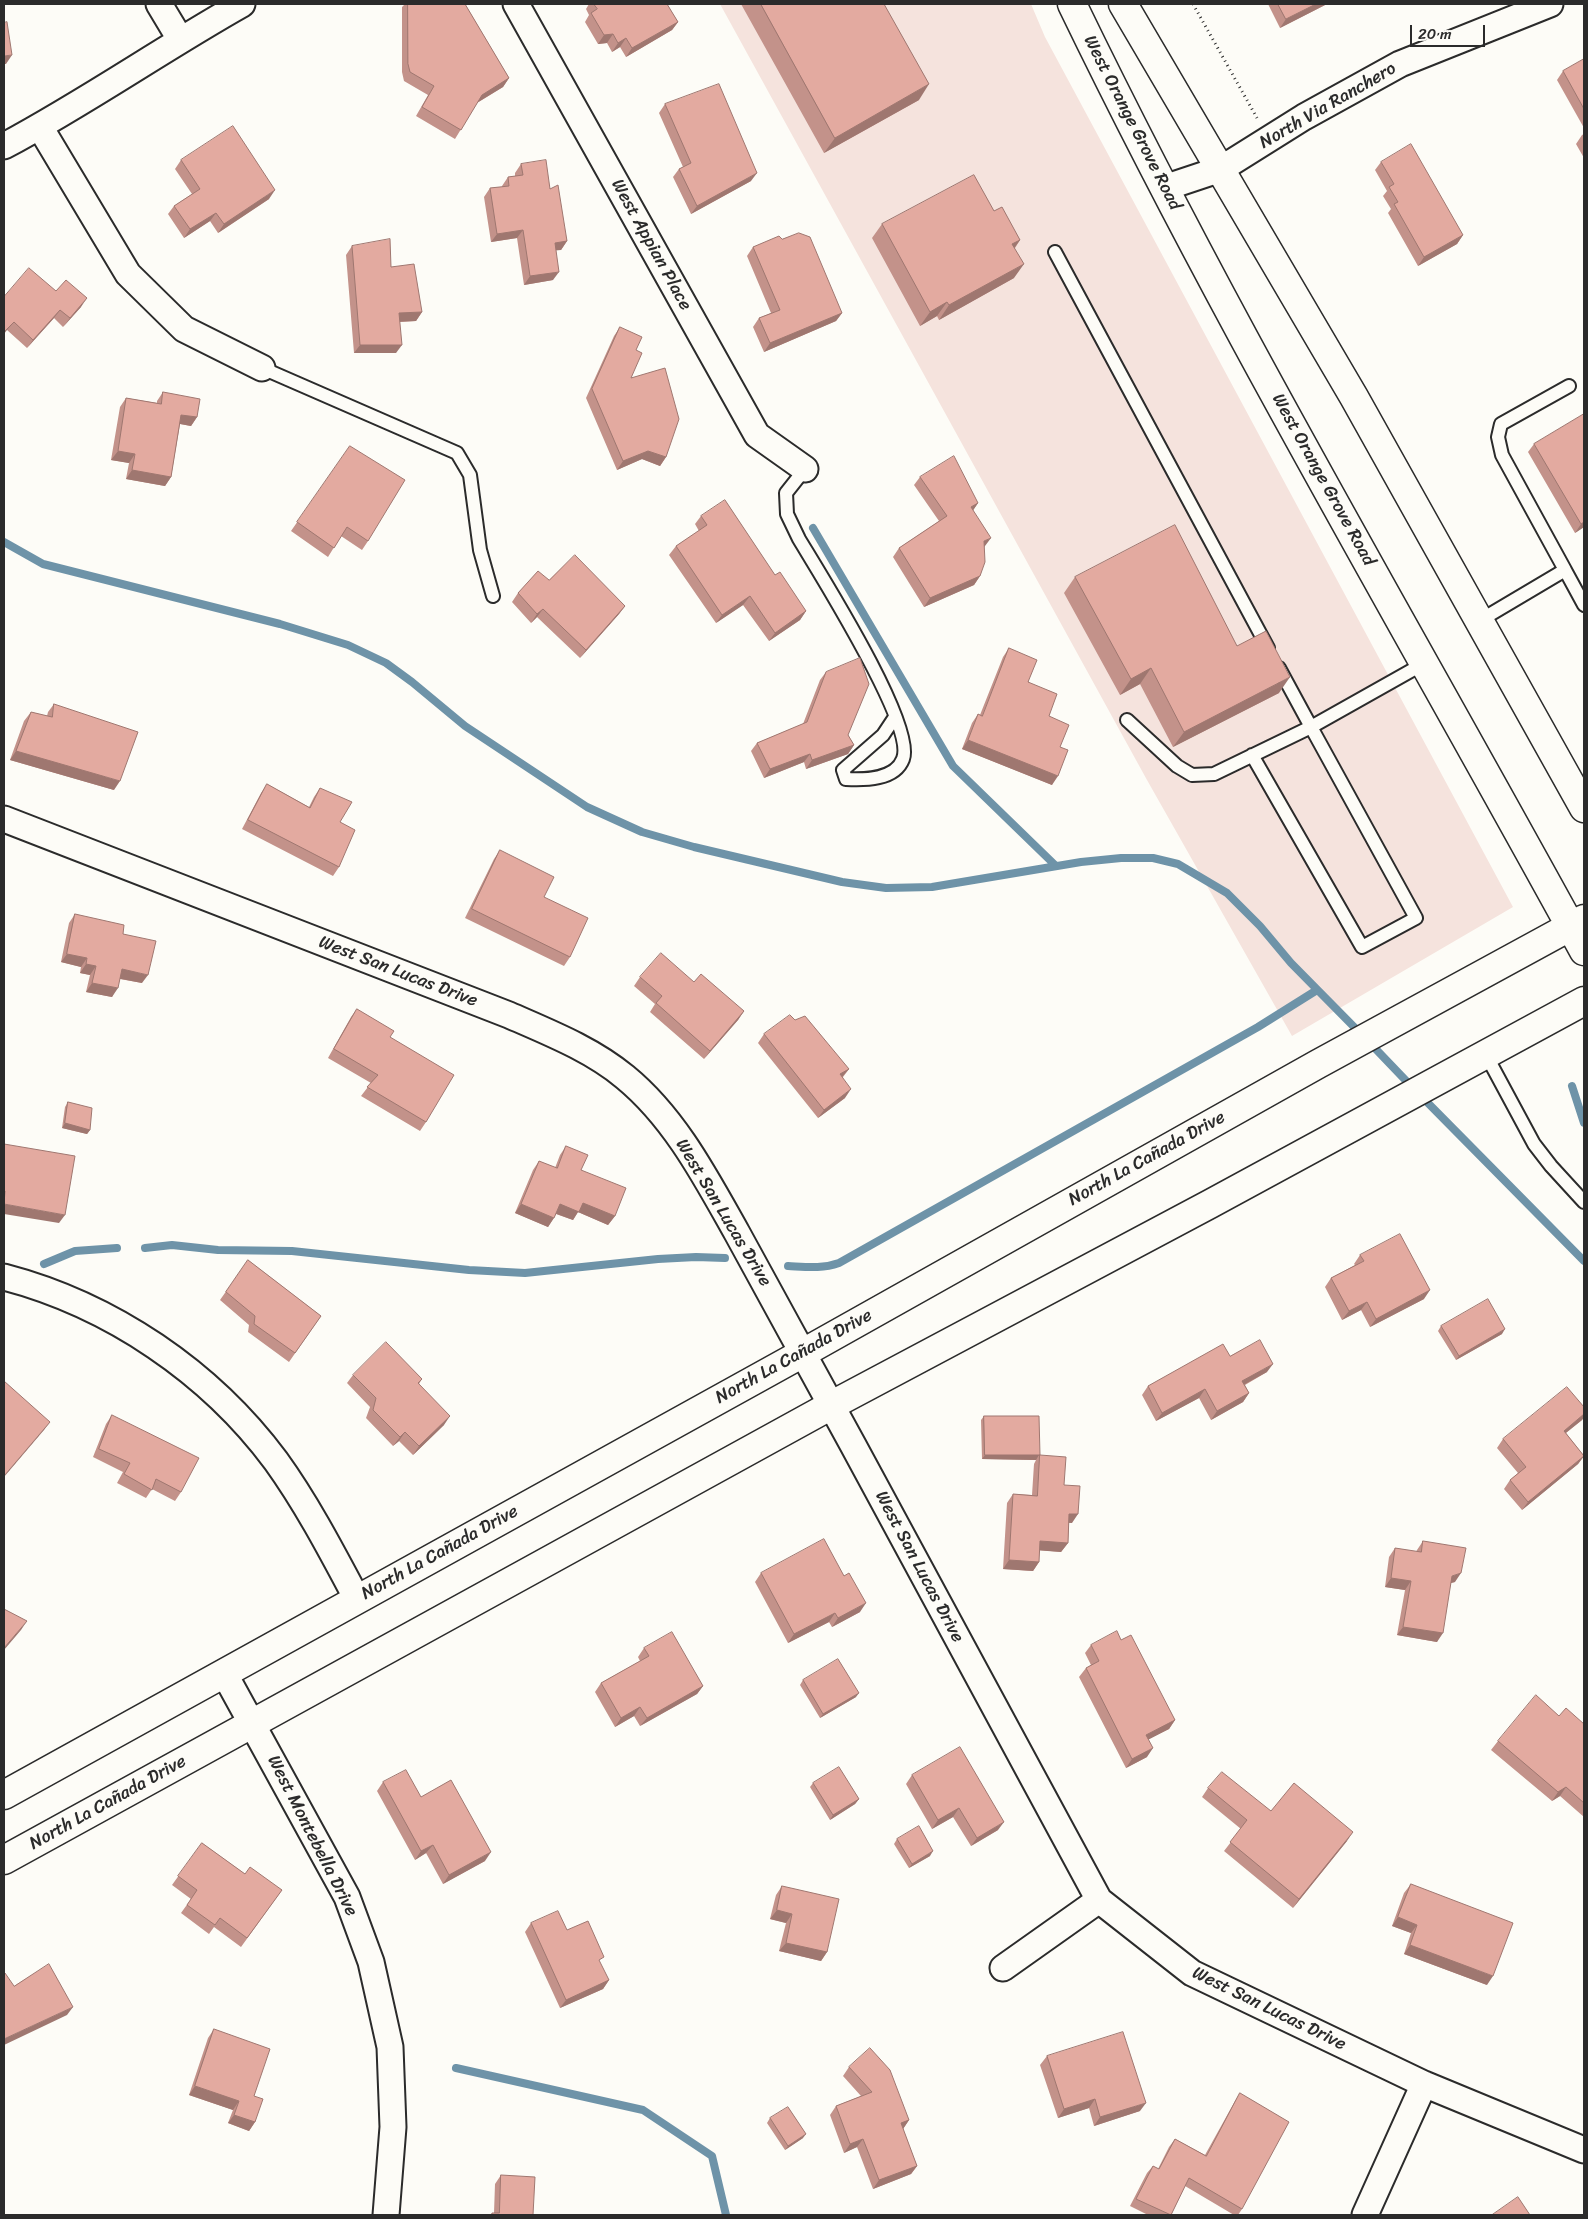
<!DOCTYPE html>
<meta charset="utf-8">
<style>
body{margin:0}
#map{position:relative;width:1588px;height:2219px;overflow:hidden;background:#fdfcf7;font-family:Sriracha,sans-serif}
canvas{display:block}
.frame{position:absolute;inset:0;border:5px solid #2b2b2b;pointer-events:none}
.scale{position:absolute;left:1410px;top:25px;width:75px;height:22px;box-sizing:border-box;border:2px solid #2b2b2b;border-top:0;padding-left:6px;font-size:15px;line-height:18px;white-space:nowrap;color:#2b2b2b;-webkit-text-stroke:4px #fdfcf7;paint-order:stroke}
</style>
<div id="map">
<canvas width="1588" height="2219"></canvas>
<div class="frame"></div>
<div class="scale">20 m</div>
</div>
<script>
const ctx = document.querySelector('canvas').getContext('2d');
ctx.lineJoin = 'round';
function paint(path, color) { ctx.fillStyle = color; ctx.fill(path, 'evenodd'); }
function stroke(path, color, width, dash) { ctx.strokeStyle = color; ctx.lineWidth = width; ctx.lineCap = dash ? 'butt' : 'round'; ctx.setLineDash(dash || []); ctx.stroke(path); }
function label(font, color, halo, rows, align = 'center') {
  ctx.font = font + ' Sriracha,sans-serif'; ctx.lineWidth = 4; ctx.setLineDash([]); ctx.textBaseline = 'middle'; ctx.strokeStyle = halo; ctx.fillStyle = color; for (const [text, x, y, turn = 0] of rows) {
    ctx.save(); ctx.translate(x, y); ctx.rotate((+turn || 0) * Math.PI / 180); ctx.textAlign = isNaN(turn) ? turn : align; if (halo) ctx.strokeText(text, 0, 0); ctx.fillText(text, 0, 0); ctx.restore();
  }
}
const built = new Path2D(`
 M720 4H1031L1045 37 1513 907 1292 1036 1147 780Z`);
const stream = new Path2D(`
 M813 528 953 766 1056 866
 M4 542 43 564 280 624 348 645 386 663 412 682 465 726 587 807 642 832 694 847 842 882 886 888 932 887 1081 862 1121 858H1153L1178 864 1227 893 1260 926 1291 963 1361 1034
 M1369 1042 1413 1088
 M1572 1086 1584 1123
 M1421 1096 1584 1261
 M145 1248 172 1245 218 1250 292 1251 469 1270 525 1273 658 1259 696 1257 725 1258
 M44 1264 75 1251 117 1248
 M788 1266C807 1267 822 1269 839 1263L1258 1027 1317 990
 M456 2068 643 2110 712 2156 726 2215`);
const path = new Path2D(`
 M1193 4 1257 118`);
const service = new Path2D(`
 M1055 252 1268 648
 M262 368 457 453 470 475 480 550 493 596
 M805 469 786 493 787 514 799 539C820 574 916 726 903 759 895 780 865 780 846 779L843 770 883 735 895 717
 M1565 570 1502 455 1498 437 1501 424 1569 386
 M1479 621 1565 570 1584 605
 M1127 720 1177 766 1192 775 1214 774 1311 727 1279 668
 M1252 755 1362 947 1416 918 1311 727 1423 664
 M1485 1053 1534 1144 1551 1166 1584 1202`);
const minor = new Path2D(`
 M159 4 180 39
 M516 4 757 435 805 469
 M40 127 128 274 184 329 262 368
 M4 146C85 103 162 49 242 4
 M1164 188 1221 169 1304 117 1400 64 1550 4
 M4 819 509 1015C550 1033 591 1049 625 1077 675 1118 706 1178 737 1233 776 1303 814 1374 853 1445L1099 1900 1192 1973 1424 2084 1584 2150
 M4 1277C111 1305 210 1372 276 1461 307 1504 332 1552 357 1599
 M224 1673 347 1897 371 1962 390 2047 393 2127 386 2215
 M1003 1968 1099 1900
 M1365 2215 1424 2084`);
const primary = new Path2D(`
 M1072 4C1228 327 1412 636 1584 951
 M1123 4 1354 397 1584 808
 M4 1795 803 1353 1318 1064 1584 919
 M4 1860 830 1406 1210 1204 1584 1001`);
const wall = new Path2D(`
 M405 4H465L509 78 503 87 477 103 455 139 416 116 428 95 404 81 402 72V7Z
 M589 4H667L678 22 672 30 626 57 620 47 612 52 607 43 598 44 585 22 589 15 586 9Z
 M741 4H884L919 100 824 153Z
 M1268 4H1327L1280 28Z
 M1584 59V128L1557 80 1563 71Z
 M665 104 751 181 691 214 673 177 679 169 683 167 659 113Z
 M1584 134V158L1576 144 1582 135Z
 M181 160 269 199 218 233 210 221 184 238 168 214 174 206 192 194 175 169Z
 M1381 162 1463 235 1457 244 1418 266 1388 213 1391 209 1383 196 1387 191 1375 170Z
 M521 164 550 189 567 241 561 250H556L553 280 524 285 517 238 491 242 484 197 490 188 502 187V186L508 177 515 176V173Z
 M994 211 1020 240 1015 248 1014 278 939 320 937 316 920 326 872 238 882 224Z
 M782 239 842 313 836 321 764 352 753 327 759 318 771 313 747 256 753 247Z
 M352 246 391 267 422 312 416 321 400 322 396 353H354L346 255Z
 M56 291 81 307 63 327 54 318 27 348 7 330 4 297Z
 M620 327 636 350 631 378 666 457 660 466 642 459 617 470 586 398 614 336Z
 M163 392 197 417 191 426 180 424 171 477 165 486 126 479 129 463 111 460 120 407 126 398 157 403V401Z
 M1584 414V527L1575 533 1528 452 1534 444Z
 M350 446 368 541 362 550 341 536 328 557 291 531Z
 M920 477 978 503 973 510 985 546 984 547 980 576 974 585 924 607 893 557 899 548 939 521 914 485Z
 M701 516 775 575 806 611 800 620 769 641 743 605 716 623 669 555 676 546 699 531 695 524Z
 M1075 577 1237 646 1279 693 1173 747 1140 684 1120 695 1064 593Z
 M518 593 625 606 619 614 580 658 537 617 531 623 512 602Z
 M1009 648 1049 716 1060 747 1052 785 962 749 972 723 978 714 980 715 1003 657Z
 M826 672 848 735 854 745 848 754 806 769 804 762 764 778 751 751 757 743 803 724 820 680Z
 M54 704 114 790 10 760 24 721 31 712 47 716 48 712Z
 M267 784 309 807 314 797 320 788 340 822 339 867 333 876 242 829 261 793Z
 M500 850 544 897 570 957 564 966 465 918 494 859Z
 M75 914 123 934 142 983 120 979 112 997 86 992 90 975 80 973 81 967 61 962 69 923Z
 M640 977 694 982 744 1011 738 1020 704 1059 650 1012 655 1004 634 986Z
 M357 1009 390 1037 426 1122 420 1131 361 1096 371 1083 328 1058 351 1017Z
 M764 1034 849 1069 843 1077 845 1098 818 1118 758 1043Z
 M68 1102 90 1130 87 1134 62 1128 65 1107Z
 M566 1146 581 1170 615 1216 608 1225 578 1212 573 1220 556 1214 548 1227 515 1213 533 1170 539 1161 555 1168 560 1155Z
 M1360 1255 1424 1299 1370 1327 1361 1310 1342 1320 1325 1287 1331 1278 1355 1265 1354 1264Z
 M248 1260 321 1316 289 1362 248 1332 249 1325 220 1300Z
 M1441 1326 1502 1334 1456 1360 1438 1331Z
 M1230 1356 1267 1372 1245 1385 1249 1393 1243 1402 1211 1420 1199 1398 1156 1421 1142 1395 1148 1386Z
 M353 1375 422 1379 419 1384 444 1425 413 1455 399 1441 393 1446 366 1418 370 1407 347 1383Z
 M1584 1407V1417L1582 1420 1566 1433 1584 1456 1578 1464 1522 1510 1504 1489 1510 1480 1518 1473 1497 1448 1503 1439Z
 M112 1415 181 1492 175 1501 152 1489 146 1498 117 1483 123 1472 93 1457 106 1424Z
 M984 1416 1040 1455 1064 1485 1072 1523H1069L1068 1543 1061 1552 1039 1550V1562L1033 1571 1003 1569 1007 1503 1013 1494 1032 1495 1034 1464 1036 1460 982 1459 981 1420Z
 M1423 1541 1455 1582 1451 1583 1437 1642 1397 1635 1405 1590 1385 1587 1389 1557 1395 1548 1416 1552 1417 1550Z
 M761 1573 860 1612 832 1627 829 1622 788 1643 755 1582Z
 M1121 1640 1175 1720 1169 1729 1148 1739 1147 1757 1126 1768 1079 1677 1086 1668 1091 1665 1085 1653 1091 1645Z
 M644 1648 703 1686 697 1694 640 1726 634 1716 615 1727 595 1692 601 1683 640 1661 638 1657Z
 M803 1680 856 1697 820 1718 800 1685Z
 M1559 1716 1584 1724V1817L1560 1796 1552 1801 1491 1750 1498 1741Z
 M912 1775 998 1830 971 1846 953 1817 932 1829 906 1784Z
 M383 1782 421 1797 485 1861 443 1884 426 1853 415 1860 377 1791Z
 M813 1783 859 1799 855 1804 830 1820 810 1787Z
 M1208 1788 1347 1841 1293 1908 1224 1851 1241 1829 1202 1797Z
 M897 1839 930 1856 909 1868 894 1844Z
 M202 1843 245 1874 282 1890 241 1947 214 1927 209 1934 181 1913 191 1899 172 1885Z
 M1411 1884 1487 1985 1404 1954 1411 1933 1392 1926 1404 1893Z
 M782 1886 827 1952 821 1961 779 1951 786 1923 770 1919 776 1895Z
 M531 1923 567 1930 609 1980 603 1989 560 2008 525 1932Z
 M214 2029 254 2096 255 2122 249 2131 228 2123 233 2110 189 2095 208 2038Z
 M1047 2056 1140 2111 1094 2126 1089 2108 1058 2118 1040 2065Z
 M849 2067 909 2120 903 2129 917 2166 911 2174 873 2189 857 2147 844 2153 830 2115 836 2106 861 2096 843 2076Z
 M1240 2093 1242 2209 1238 2215H1234L1185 2186 1171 2215H1148L1130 2206 1147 2173 1153 2166 1158 2169 1169 2147 1175 2139 1205 2155 1235 2101Z
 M770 2118 803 2138 785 2150 767 2123Z
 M501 2175 533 2215H490L492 2213H494L495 2184Z`);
const shadedWall = new Path2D(`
 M1316 4H1327L1280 28 1286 19Z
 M678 22 672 30 626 57 632 48Z
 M613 34 607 43 598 44 604 35Z
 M626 38 620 47 612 52 618 43Z
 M12 55 6 64H4V56Z
 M509 78 503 87 475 104 482 95Z
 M929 84 919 100 824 153 835 138Z
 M757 173 751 181 691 214 697 206Z
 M275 190 269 199 218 233 224 224Z
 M216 213 210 221 184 238 190 229Z
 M523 230 517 238 491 242 497 234Z
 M1463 235 1457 244 1418 266 1424 257Z
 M1020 240 1010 254 1012 244Z
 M567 241 561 250 549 251 555 243Z
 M1024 264 1014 278 939 320 949 305Z
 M559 272 553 280 524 285 530 276Z
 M87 298 81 307 63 327 70 318Z
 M947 302 937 316 920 326 930 312Z
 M60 310 54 318 27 348 33 340Z
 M422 312 416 321 393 322 399 313Z
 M842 313 836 321 764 352 770 343Z
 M14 322 7 330 4 334V332Z
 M360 345H402L396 353H354Z
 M181 415 197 417 191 426 175 423Z
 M118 451 135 454 129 463 111 460Z
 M648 451 666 457 660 466 642 459 617 470 623 461Z
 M132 470 171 477 165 486 126 479Z
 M978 503 972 512 971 507Z
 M1584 522V527L1575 533 1581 524Z
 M991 538 985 546 978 550 984 541Z
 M980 576 974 585 924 607 930 598Z
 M750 596 743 605 716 623 722 615Z
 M625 606 619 614 580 658 586 650Z
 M543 609 537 617 531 623 537 614Z
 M806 611 800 620 769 641 775 633Z
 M1151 668 1140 684 1120 695 1131 679Z
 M1290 677 1279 693 1173 747 1184 732Z
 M968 740 1058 776 1052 785 962 749Z
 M854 745 848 754 806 769 812 760Z
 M16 751 120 781 114 790 10 760Z
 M810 754 804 762 764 778 770 769Z
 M67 954 87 958 81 967 61 962Z
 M86 964 96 966 90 975 80 973Z
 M122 969 148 975 142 983 116 978Z
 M92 983 118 988 112 997 86 992Z
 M744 1011 738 1020 704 1059 710 1051Z
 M849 1069 842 1077 840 1074Z
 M851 1089 845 1098 818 1118 824 1110Z
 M65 1123 90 1130 87 1134 62 1128Z
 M583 1203 615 1216 608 1225 578 1212 573 1220 554 1213 560 1204Z
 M4 1204 65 1215 59 1223 4 1214Z
 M521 1204 554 1218 548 1227 515 1213Z
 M1430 1290 1424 1299 1370 1327 1376 1319Z
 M1367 1302 1361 1310 1342 1320 1349 1311Z
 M1505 1329 1502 1334 1456 1360 1459 1356Z
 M1273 1364 1267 1372 1236 1389 1242 1381Z
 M1205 1389 1199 1398 1156 1421 1162 1413Z
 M1249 1393 1243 1402 1211 1420 1217 1411Z
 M1584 1414V1417L1582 1420 1558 1439 1564 1431Z
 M450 1416 444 1425 413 1455 419 1446Z
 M50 1422 44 1430 4 1477V1476Z
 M405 1432 399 1441 393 1446 400 1437Z
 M985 1455H1039L1036 1460 982 1459Z
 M1584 1456 1578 1464 1522 1510 1528 1502Z
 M1069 1514H1078L1072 1523 1063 1522Z
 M1040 1541 1068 1543 1061 1552 1034 1550Z
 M1009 1560 1039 1562 1033 1571 1003 1569Z
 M1461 1573 1455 1582 1446 1584 1452 1576Z
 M1391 1578 1411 1581 1405 1590 1385 1587Z
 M866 1603 860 1612 832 1627 838 1618Z
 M835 1613 829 1622 788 1643 794 1634Z
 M27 1621 21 1630 4 1650V1648Z
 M1403 1627 1443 1633 1437 1642 1397 1635Z
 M703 1686 697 1694 640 1726 647 1718Z
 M859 1693 856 1697 820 1718 823 1714Z
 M640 1707 634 1716 615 1727 621 1718Z
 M1175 1720 1169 1729 1140 1744 1146 1735Z
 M1153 1748 1147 1757 1126 1768 1132 1759Z
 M1566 1787 1560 1796 1552 1801 1558 1792Z
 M859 1799 855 1804 830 1820 833 1815Z
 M959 1808 953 1817 932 1829 938 1820Z
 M1004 1822 998 1830 971 1846 977 1838Z
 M1353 1832 1347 1841 1293 1908 1299 1899Z
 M433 1845 426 1853 415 1860 421 1851Z
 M933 1851 930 1856 909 1868 912 1864Z
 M491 1852 485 1861 443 1884 449 1875Z
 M777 1910 792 1914 786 1923 770 1919Z
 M1398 1917 1417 1925 1411 1933 1392 1926Z
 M786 1943 827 1952 821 1961 779 1951Z
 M1410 1945 1493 1976 1487 1985 1404 1954Z
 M609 1980 603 1989 560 2008 566 2000Z
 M73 2007 67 2015 4 2045V2039Z
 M195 2086 239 2101 233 2110 189 2095Z
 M1095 2099 1089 2108 1058 2118 1064 2109Z
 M1146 2103 1140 2111 1094 2126 1100 2117Z
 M234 2115 255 2122 249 2131 228 2123Z
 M909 2120 903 2129 901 2123Z
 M806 2134 803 2138 785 2150 788 2146Z
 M863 2139 857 2147 844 2153 850 2144Z
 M917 2166 911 2174 873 2189 879 2180Z`);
const building = new Path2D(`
 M408 4H465L509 78 482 95 461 130 422 107 434 86 410 72 408 64Z
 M594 4H667L678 22 632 48 626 38 618 43 613 34 604 35 591 13 597 9Z
 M761 4H884L929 84 835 138Z
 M1278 4H1316L1286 19Z
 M7 22 12 55 4 56V23Z
 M1584 59V109L1563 71Z
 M719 84 757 173 697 206 679 169 691 163 665 104Z
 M233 126 275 190 224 224 216 213 190 229 174 206 200 189 181 160Z
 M1411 144 1463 235 1424 257 1394 204 1398 202 1389 187 1394 184 1381 162Z
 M546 160 550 189 558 185 567 241 555 243 559 272 530 276 523 230 497 234 490 188 509 186 508 177 523 175 521 164Z
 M974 175 994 211 1002 207 1020 240 1012 244 1024 264 949 305 947 302 930 312 882 224Z
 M799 233 810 237 842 313 770 343 759 318 780 310 753 247 779 236 782 239Z
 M390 239 391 267 414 264 422 312 399 313 402 345H360L352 246Z
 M29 268 56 291 66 280 87 298 70 318 60 310 33 340 14 322 4 332V297Z
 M620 327 642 337 636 350 642 353 631 378 665 368 679 419 666 457 648 451 623 461 592 389Z
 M163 392 200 399 197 417 181 415 171 477 132 470 135 454 118 451 126 398 161 404Z
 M1584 414V522L1581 524 1534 444Z
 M350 446 405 480 368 541 347 527 334 548 297 522Z
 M954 456 978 503 971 507 991 538 984 541 985 562 980 576 930 598 899 548 947 516 920 477Z
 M725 500 775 575 780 572 806 611 775 633 750 596 722 615 676 546 707 525 701 516Z
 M1175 525 1237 646 1266 631 1290 677 1184 732 1151 668 1131 679 1075 577Z
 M575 555 625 606 586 650 543 609 537 614 518 593 538 571 549 580Z
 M1009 648 1037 660 1028 682 1057 694 1049 716 1069 725 1060 747 1068 750 1058 776 968 740 978 714 982 716Z
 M860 658 869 684 848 735 854 745 812 760 810 754 770 769 757 743 807 722 826 672Z
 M54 704 138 732 120 781 16 751 31 712 52 717Z
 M267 784 310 808 320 788 352 802 340 822 355 830 339 867 248 820Z
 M500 850 554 877 544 897 588 918 570 957 472 909Z
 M75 914 124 925 123 934 156 941 148 975 122 969 118 988 92 983 96 966 86 964 87 958 67 954Z
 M661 953 694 982 701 974 744 1011 710 1051 656 1003 662 996 640 977Z
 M357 1009 394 1031 390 1037 454 1075 426 1122 367 1087 378 1075 334 1049Z
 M790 1015 795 1020 805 1016 849 1069 840 1074 851 1089 824 1110 764 1034Z
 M68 1102 92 1108 90 1130 65 1123Z
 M4 1144 75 1156 65 1215 4 1204 5 1191H4Z
 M566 1146 588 1155 581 1170 626 1188 615 1216 583 1203 579 1212 560 1204 554 1218 521 1204 539 1161 557 1168Z
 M1400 1234 1430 1290 1376 1319 1367 1302 1349 1311 1331 1278 1364 1261 1360 1255Z
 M248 1260 321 1316 295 1353 254 1324 255 1316 226 1292Z
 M1488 1299 1505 1329 1459 1356 1441 1326Z
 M1260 1340 1273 1364 1242 1381 1249 1393 1217 1411 1205 1389 1162 1413 1148 1386 1223 1344 1230 1356Z
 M386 1342 422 1379 418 1383 450 1416 419 1446 405 1432 400 1437 373 1410 376 1398 353 1375Z
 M4 1381 50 1422 4 1476Z
 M1567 1387 1584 1407V1414L1564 1431 1584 1456 1528 1502 1510 1480 1526 1467 1503 1439Z
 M112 1415 199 1458 181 1492 156 1479 152 1490 124 1474 130 1463 99 1449Z
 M984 1416H1039L1040 1455H985Z
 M1040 1455 1066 1457 1064 1485 1080 1486 1078 1514H1069L1068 1543 1040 1541 1039 1562 1009 1560 1013 1494 1037 1496Z
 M824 1539 844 1576 849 1573 866 1603 838 1618 835 1613 794 1634 761 1573Z
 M1423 1541 1466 1548 1461 1573 1452 1576 1443 1633 1403 1627 1411 1581 1391 1578 1395 1548 1421 1552Z
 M4 1609 27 1621 4 1648Z
 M1117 1631 1121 1640 1131 1635 1175 1720 1146 1735 1153 1748 1132 1759 1086 1668 1099 1661 1091 1645Z
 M672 1632 703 1686 647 1718 640 1707 621 1718 601 1683 649 1656 644 1648Z
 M838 1659 859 1693 823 1714 803 1680Z
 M1536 1695 1559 1716 1566 1708 1584 1724V1803L1566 1787 1558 1792 1498 1741Z
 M960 1747 1004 1822 977 1838 959 1808 938 1820 912 1775Z
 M839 1767 859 1799 833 1815 813 1783Z
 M406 1770 421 1797 451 1780 491 1852 449 1875 433 1845 421 1851 383 1782Z
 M1222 1772 1271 1811 1294 1783 1353 1832 1299 1899 1230 1842 1247 1820 1208 1788Z
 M919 1826 933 1851 912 1864 897 1839Z
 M202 1843 245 1874 250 1867 282 1890 247 1938 220 1918 215 1925 187 1905 197 1890 178 1876Z
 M1411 1884 1513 1923 1493 1976 1410 1945 1417 1925 1398 1917Z
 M782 1886 839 1899 827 1952 786 1943 792 1914 777 1910Z
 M558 1911 567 1930 588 1921 604 1957 599 1960 609 1980 566 2000 531 1923Z
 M49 1964 73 2007 4 2039V1974L5 1973 14 1986Z
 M214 2029 270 2049 254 2096 263 2099 255 2122 234 2115 239 2101 195 2086Z
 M1123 2032 1146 2103 1100 2117 1095 2099 1064 2109 1047 2056Z
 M870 2048 890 2070 909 2120 901 2123 917 2166 879 2180 863 2139 850 2144 836 2106 872 2092 849 2067Z
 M1240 2093 1289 2122 1242 2209 1189 2178 1171 2215 1136 2199 1153 2166 1159 2169 1175 2139 1206 2156Z
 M788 2107 806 2134 788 2146 770 2118Z
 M501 2175 535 2177 533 2215H492V2213H499Z
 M1518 2197 1530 2215H1492Z`);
const streetNames = [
 ["North Via Ranchero",1328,106,-30],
 ["West Orange Grove Road",1132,123,63],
 ["West Appian Place",651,245,61],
 ["West Orange Grove Road",1323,480,61],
 ["West San Lucas Drive",398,972,21],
 ["North La Cañada Drive",1147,1159,-29],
 ["West San Lucas Drive",723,1213,59],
 ["North La Cañada Drive",794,1357,-29],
 ["North La Cañada Drive",440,1553,-29],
 ["West San Lucas Drive",919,1567,62],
 ["North La Cañada Drive",108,1803,-29],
 ["West Montebella Drive",312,1836,63],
 ["West San Lucas Drive",1269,2009,26]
];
paint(built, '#f5e3dd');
stroke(stream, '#6e93a8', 8);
stroke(service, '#2b2b2b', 16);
stroke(minor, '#2b2b2b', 29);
stroke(primary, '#2b2b2b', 31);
stroke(path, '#2b2b2b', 3, [1, 4]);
stroke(service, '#fdfcf7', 12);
stroke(minor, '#fdfcf7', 25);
stroke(primary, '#fdfcf7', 28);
paint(wall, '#c3928a');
paint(shadedWall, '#9f7770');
paint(building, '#e3aaa0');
stroke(building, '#9f7770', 1);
label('18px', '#2b2b2b', '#fdfcf7', streetNames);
</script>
